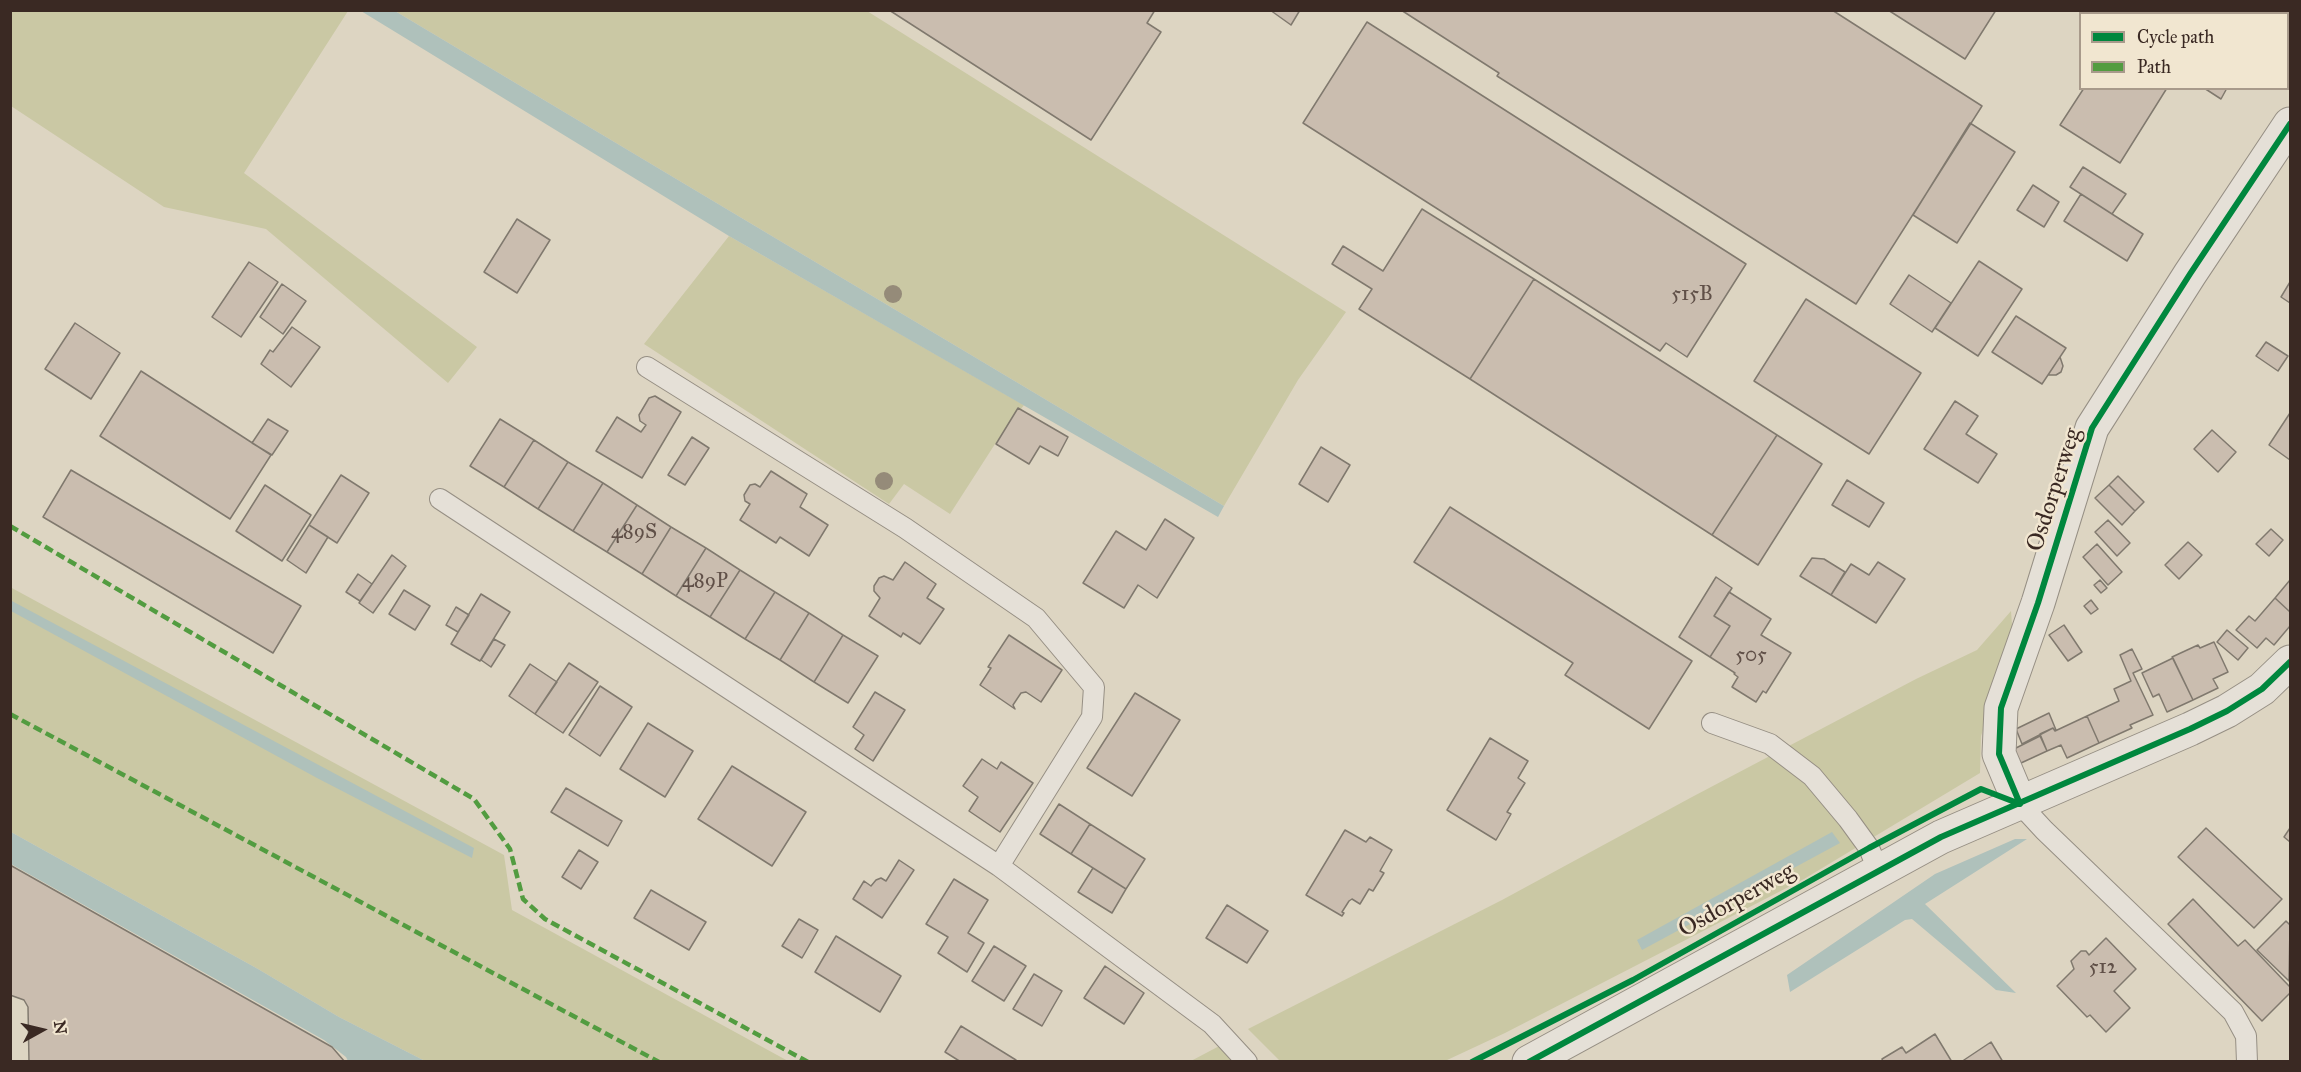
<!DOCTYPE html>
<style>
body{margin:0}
#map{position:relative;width:2301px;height:1072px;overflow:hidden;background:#ddd5c2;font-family:"IM FELL Great Primer",serif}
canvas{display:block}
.frame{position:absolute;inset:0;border:12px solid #3a2923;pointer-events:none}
.legend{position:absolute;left:2079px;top:12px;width:210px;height:78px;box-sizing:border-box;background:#f1e6d0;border:2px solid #a89a8b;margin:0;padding:8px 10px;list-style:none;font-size:18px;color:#3a2923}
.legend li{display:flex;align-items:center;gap:12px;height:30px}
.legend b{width:30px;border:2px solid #a89a8b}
.north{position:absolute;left:12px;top:1000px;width:60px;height:60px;-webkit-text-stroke:4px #f1e6d0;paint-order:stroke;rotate:82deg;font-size:16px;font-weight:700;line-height:24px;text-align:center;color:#3a2923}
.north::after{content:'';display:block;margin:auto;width:21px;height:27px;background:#3a2923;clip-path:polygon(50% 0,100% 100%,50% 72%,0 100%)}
</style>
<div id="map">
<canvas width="2301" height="1072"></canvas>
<div class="frame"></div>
<ul class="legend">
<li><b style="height:8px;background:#00873e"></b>Cycle path</li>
<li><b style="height:8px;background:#529c40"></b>Path</li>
</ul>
<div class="north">N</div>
</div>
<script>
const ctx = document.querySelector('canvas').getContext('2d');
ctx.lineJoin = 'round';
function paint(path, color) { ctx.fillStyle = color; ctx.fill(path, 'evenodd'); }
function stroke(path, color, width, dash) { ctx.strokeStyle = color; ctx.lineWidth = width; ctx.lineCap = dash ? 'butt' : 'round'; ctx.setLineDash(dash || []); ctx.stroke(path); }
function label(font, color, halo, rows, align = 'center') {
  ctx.font = font + ' "IM FELL Great Primer",serif'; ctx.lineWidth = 5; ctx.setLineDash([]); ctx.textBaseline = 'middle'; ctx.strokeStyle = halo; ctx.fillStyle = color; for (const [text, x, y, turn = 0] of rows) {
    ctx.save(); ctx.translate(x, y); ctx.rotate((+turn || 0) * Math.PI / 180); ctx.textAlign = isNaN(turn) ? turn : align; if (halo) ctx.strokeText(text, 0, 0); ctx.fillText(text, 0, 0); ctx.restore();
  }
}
const green = new Path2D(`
 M10 11H348L244 173 477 347 448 383 266 229 164 207 11 106Z
 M395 11H867L1346 312 1298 380 1224 506Z
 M729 236 1024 405 995 444 950 514 904 484 889 504 644 344Z
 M10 587 504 855 512 910 788 1061H425L339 1017 258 969 11 832Z
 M2011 611 2013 639 1981 736 1980 773 1804 879 1505 1033 1445 1061H1280L1248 1029 1502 900 1692 797 1916 679 1977 650Z
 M1225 1043 1241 1062H1189Z`);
const water = new Path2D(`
 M361 11H395L1224 506 1218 517 729 236Z
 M10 600 474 848 472 858 317 778 11 611Z
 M11 832 258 969 339 1017 425 1061H348L346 1057 324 1040 11 864Z
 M1832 832 1840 843 1642 950 1637 940Z
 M2015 839H2027L1925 904 2016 993 1996 990 1912 919 1905 920 1790 992 1787 975 1935 874Z`);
const building = new Path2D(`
 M889 10H1155L1147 23 1161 32 1091 140Z
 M1270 10H1300L1291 25Z
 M1401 10H1832L1982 106 1856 304 1497 76 1499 73Z
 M1888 10H1996L1965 59Z
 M2133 10H2193L2191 14H2131Z
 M1367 22 1746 264 1687 357 1666 343 1660 351 1303 123Z
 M2084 88H2167L2120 163 2060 125Z
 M2204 88H2227L2221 99Z
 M1970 123 2015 152 1957 243 1913 215Z
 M2083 167 2126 194 2112 214 2070 187Z
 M2033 185 2059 202 2044 227 2017 210Z
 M2081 194 2143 234 2127 261 2064 221Z
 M1422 209 1534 279 1470 379 1359 309 1372 289 1332 264 1343 246 1383 271Z
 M517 219 550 240 517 293 484 272Z
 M1979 261 2022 289 1978 356 1935 328Z
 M249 262 278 282 241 337 212 317Z
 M1909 275 1951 303 1932 332 1890 304Z
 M1534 279 1777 435 1712 535 1470 379Z
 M2290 282V303L2281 297Z
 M282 284 306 301 283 334 260 317Z
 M1806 299 1921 373 1869 454 1754 381Z
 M2016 316 2066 348 2042 384 1992 352Z
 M75 323 120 353 91 399 45 369Z
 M292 327 320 347 291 387 261 364 270 350 273 352Z
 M2266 342 2288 356 2278 371 2256 356Z
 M2060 357 2063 366 2061 372 2056 375H2048Z
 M141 371 271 455 230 519 100 436Z
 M655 396 681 412 642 478 596 451 617 417 641 432 646 425 640 421 639 415 649 398Z
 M1955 401 1978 416 1966 434 1997 454 1978 483 1924 449Z
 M1018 408 1068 437 1058 456 1040 446 1029 464 996 444Z
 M2290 413V460L2269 445Z
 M268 419 288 431 272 455 252 443Z
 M500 419 534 440 504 487 470 466Z
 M2212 430 2236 452 2218 472 2194 449Z
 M1777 435 1822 464 1758 565 1712 535Z
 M692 437 709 448 685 485 668 475Z
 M534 440 568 462 538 509 504 487Z
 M1321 447 1350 465 1328 502 1299 484Z
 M568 462 603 483 573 531 538 509Z
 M71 470 301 606 273 653 43 517Z
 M771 471 807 494 800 507 828 525 809 556 780 537 776 543 740 520 750 504 745 501 744 495 750 485 755 484 760 487Z
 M341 475 369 493 337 543 309 525Z
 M2118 476 2144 502 2135 511 2109 485Z
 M1847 480 1884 503 1869 527 1832 505Z
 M603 483 637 505 607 552 573 531Z
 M265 485 311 515 282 561 236 531Z
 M2109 485 2135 511 2122 525 2095 498Z
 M637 505 671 527 642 574 607 552Z
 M1450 507 1692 661 1649 729 1565 675 1573 663 1414 562Z
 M1165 519 1194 538 1157 598 1138 585 1124 608 1083 583 1116 531 1146 550Z
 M2108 520 2130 543 2117 556 2095 532Z
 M309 525 328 537 306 573 287 560Z
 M671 527 706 548 676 596 642 574Z
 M2271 529 2283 540 2269 556 2256 544Z
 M2188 542 2202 555 2179 579 2165 565Z
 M2097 544 2122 572 2108 585 2083 557Z
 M706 548 740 570 710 617 676 596Z
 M392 555 406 566 373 613 359 603Z
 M1812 558 1824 559 1845 572 1831 595 1800 576Z
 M905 562 936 584 927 598 944 609 920 644 903 633 901 637 869 616 880 598 874 591V586L879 578 884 576 893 580Z
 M1878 562 1905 579 1876 623 1831 595 1851 564 1869 575Z
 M740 570 775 592 745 639 710 617Z
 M358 574 372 584 360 601 346 592Z
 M1716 577 1732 588 1714 616 1730 626 1710 657 1679 637Z
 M2100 580 2107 588 2101 593 2094 585Z
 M2290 580V612L2275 598Z
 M404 590 430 606 415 630 389 614Z
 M775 592 809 613 780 660 745 639Z
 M1729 592 1771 619 1761 635 1791 653 1766 693 1763 691 1756 702 1732 687 1738 677 1734 674 1735 673 1710 657 1730 626 1714 616Z
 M481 594 510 612 480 661 451 644Z
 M2275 598 2290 612V626L2274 645 2266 638 2257 648 2236 630 2249 616 2255 621Z
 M2091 600 2098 609 2091 614 2084 606Z
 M456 607 469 615 458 632 446 625Z
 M809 613 843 635 814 682 780 660Z
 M2064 625 2082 652 2068 661 2049 635Z
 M2227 630 2248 648 2238 660 2217 642Z
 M843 635 878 656 848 703 814 682Z
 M1009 635 1062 670 1041 702 1026 692 1021 693 1013 705 1015 709 980 685 991 668 988 667Z
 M494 639 505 645 491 667 481 660Z
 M2214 642 2228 672 2213 679 2218 688 2193 700 2172 657 2198 645 2200 648Z
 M2132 649 2142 669 2133 673 2153 715 2130 725 2132 728 2099 743 2087 716 2119 701 2114 689 2131 681 2120 655Z
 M2173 658 2193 700 2167 712 2159 694 2153 697 2142 673Z
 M569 663 598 682 563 733 535 714Z
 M530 664 557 682 535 714 509 696Z
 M600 686 632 707 600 756 569 735Z
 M875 692 905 710 873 761 855 749 864 735 853 727Z
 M1135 693 1180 720 1132 796 1087 768Z
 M2049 713 2056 730 2055 731 2053 728 2022 744 2016 729Z
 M2087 716 2099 743 2067 758 2061 745 2047 751 2040 734 2053 728 2055 731Z
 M648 723 693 751 665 797 620 769Z
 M2040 736 2047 751 2021 763 2014 749Z
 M1490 738 1528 761 1518 778 1525 783 1507 812 1511 814 1496 840 1447 810Z
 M982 759 997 769 1001 762 1033 783 1000 832 969 811 978 797 963 786Z
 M732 766 806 812 772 866 698 819Z
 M566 788 622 821 608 846 551 812Z
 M1059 804 1090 824 1071 854 1040 834Z
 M1090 824 1145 859 1126 889 1071 854Z
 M2206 828 2282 899 2254 928 2178 857Z
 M2290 828V842L2284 837Z
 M1345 830 1366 842 1370 837 1392 850 1380 871 1384 873 1373 891 1369 889 1360 904 1352 899 1349 901 1342 912 1344 913 1342 916 1306 895Z
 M579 850 598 862 581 889 562 877Z
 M899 860 914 870 882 918 853 899 864 881 871 886 876 880 881 878 886 881Z
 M10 865 332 1047 345 1062H29L28 1007 24 1000 10 995Z
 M1093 868 1126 889 1112 913 1078 892Z
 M954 879 988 900 968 933 984 943 967 972 938 953 948 937 926 924Z
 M651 890 706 922 689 950 634 918Z
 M2193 899 2238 946 2245 940 2290 987V993L2262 1021 2168 924Z
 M1227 905 1268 931 1247 963 1206 938Z
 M799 919 818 930 802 958 782 946Z
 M2286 921 2290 925 2289 981 2257 950Z
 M836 936 901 976 880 1012 815 972Z
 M2106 938 2136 969 2114 991 2130 1008 2106 1032 2090 1015 2087 1017 2057 986 2074 969 2071 961 2081 951H2086L2089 955Z
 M994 946 1026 966 1004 1001 972 981Z
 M1105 966 1144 993 1124 1024 1084 998Z
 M1034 974 1062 991 1042 1026 1013 1009Z
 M961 1026 1016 1060V1062H961L945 1052Z
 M1935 1034 1952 1062H1883L1882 1059 1902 1047 1906 1053Z
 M1991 1042 2003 1062H1961Z`);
const service = new Path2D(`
 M647 367 905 528 1036 618 1094 687 1092 717 999 866
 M440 499 999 866 1212 1024 1247 1062
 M1712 723 1770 744 1812 776 1848 819 1869 848 1878 870
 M2020 804 2044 830 2233 1012 2246 1036 2247 1062`);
const minor = new Path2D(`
 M2020 804 1999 754 2001 708 2038 603 2092 428 2190 274 2290 124
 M1529 1062 1941 837 2190 729 2227 711 2262 689 2290 662`);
const quiet = new Path2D(`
 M10 526 474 799 510 849 523 899 545 919 808 1062
 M10 714 659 1062`);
const cycleway = new Path2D(`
 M2020 804 1999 754 2001 708 2038 603 2092 428 2190 274 2290 124
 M1472 1062 1633 980 1869 848 1981 789 2020 804
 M1529 1062 1941 837 2190 729 2227 711 2262 689 2290 662`);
const trees = [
 [893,294],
 [884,481]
];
const numberNames = [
 ["515B",1692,295],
 ["489S",634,533],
 ["489P",705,582],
 ["505",1751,656],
 ["512",2103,968]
];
const streetNames = [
 ["Osdorperweg",2055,490,-72],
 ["Osdorperweg",1737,901,-29]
];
paint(green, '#cac8a4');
paint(water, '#afc1bb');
paint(building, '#cabdaf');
stroke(building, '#80796e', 1.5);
stroke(service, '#968f84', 22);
stroke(minor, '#968f84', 35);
stroke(service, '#e5e0d7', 20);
stroke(minor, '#e5e0d7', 33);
stroke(quiet, '#529c40', 4.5, [9, 4.5]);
stroke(cycleway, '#00873e', 6);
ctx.fillStyle = '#958b79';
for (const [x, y] of trees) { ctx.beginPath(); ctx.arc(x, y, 9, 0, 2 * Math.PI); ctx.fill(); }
label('21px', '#605048', null, numberNames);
label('24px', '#3a2923', '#f1e6d0', streetNames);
</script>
